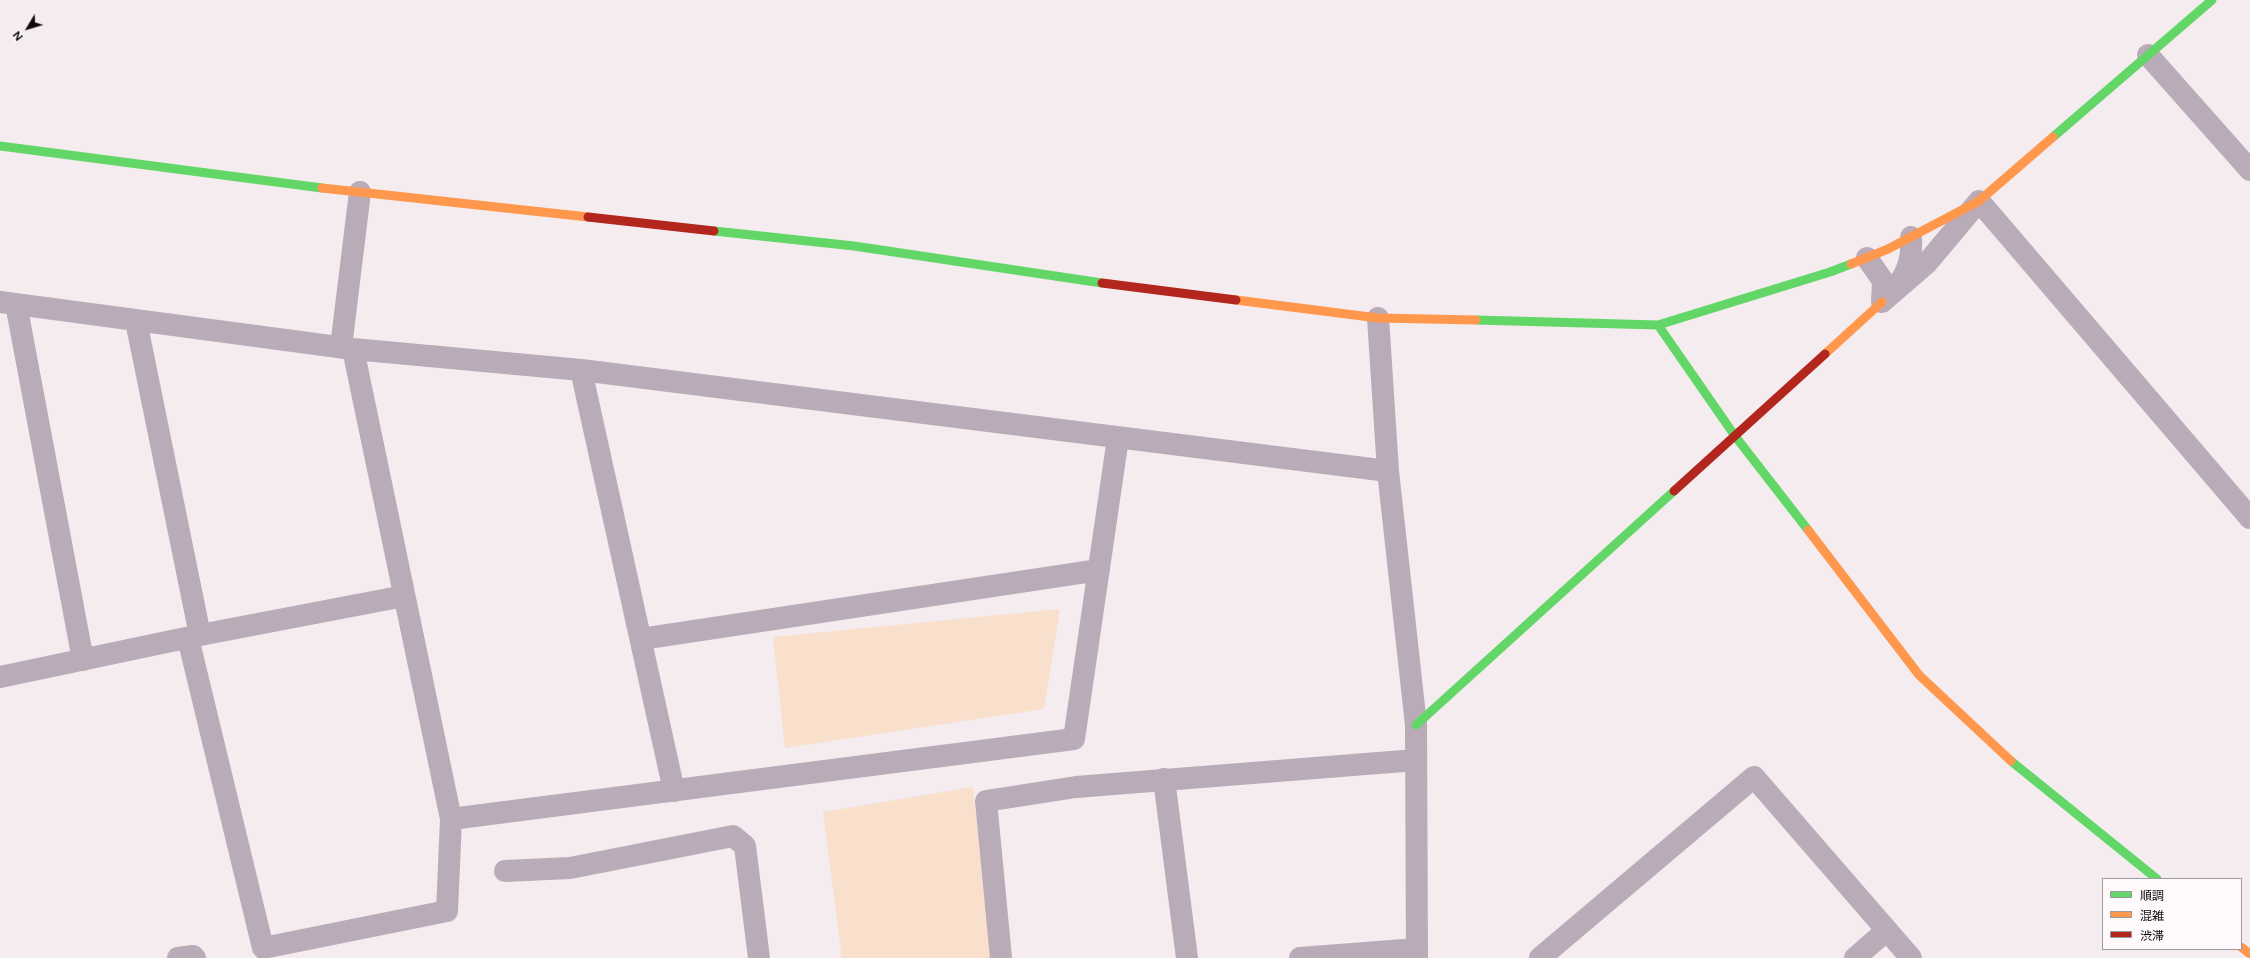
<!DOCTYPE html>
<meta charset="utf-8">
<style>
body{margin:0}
#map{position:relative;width:2250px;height:958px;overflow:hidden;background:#f4ecee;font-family:Figtree,"Noto Sans JP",sans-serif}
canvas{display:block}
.legend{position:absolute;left:2102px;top:878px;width:140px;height:72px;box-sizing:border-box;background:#fef9fa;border:1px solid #9e999a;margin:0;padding:5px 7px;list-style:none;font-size:12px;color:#0e0a0b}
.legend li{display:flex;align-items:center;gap:8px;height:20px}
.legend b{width:20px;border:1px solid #9e999a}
.north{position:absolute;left:8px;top:8px;width:40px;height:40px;-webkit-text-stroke:3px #fef9fa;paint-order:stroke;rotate:232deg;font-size:11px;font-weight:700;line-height:16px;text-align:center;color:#0e0a0b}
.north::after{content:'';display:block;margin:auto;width:14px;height:18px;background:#0e0a0b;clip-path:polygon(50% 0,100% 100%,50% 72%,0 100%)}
</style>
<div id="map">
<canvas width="2250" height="958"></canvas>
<ul class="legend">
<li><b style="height:5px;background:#63d668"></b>順調</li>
<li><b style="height:5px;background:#ff974d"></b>混雑</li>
<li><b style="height:5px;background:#b3261e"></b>渋滞</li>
</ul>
<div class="north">N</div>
</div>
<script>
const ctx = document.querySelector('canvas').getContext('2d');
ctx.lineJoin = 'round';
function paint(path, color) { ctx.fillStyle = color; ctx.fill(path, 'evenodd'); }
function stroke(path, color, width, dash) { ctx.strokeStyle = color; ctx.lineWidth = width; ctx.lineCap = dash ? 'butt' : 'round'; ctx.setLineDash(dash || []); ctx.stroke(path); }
const green = new Path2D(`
 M1060 609 1044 709 785 748 773 637Z
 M973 787 992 958H842L823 812Z`);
const street = new Path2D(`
 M2148 55 2250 170
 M1867 258 1883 281 1882 302
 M1900 282C1910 266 1912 255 1911 237
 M0 302 353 349 581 370 1388 471
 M1882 302 1927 263 1979 201 2250 518
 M16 304 83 660
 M1378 318 1388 471 1416 725 1417 958
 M341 347 360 192
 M581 370 674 791
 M200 635 404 596
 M188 638 263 948 447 911 451 819 353 349
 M641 639 1099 570
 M0 677 200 635 136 321
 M1164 779 1187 958
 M451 819 1074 739 1118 438
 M505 871 570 868 733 836 745 846 759 958
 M178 958 193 956 195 958
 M1001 958 986 801 1076 787 1416 760
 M1300 958 1417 949
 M1540 958 1754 777 1911 958
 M1855 958 1887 930`);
const fast = new Path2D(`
 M2053 137 2212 0
 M0 146 322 188
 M714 231 854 246 1102 283
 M1476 320 1658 325 1830 272 1851 264
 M1658 325 1735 436 1808 530
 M1416 725 1674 491
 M2011 761 2157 879`);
const slow = new Path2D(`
 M322 188 588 217
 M1851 264 1888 249 1979 201 2053 137
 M1236 300 1378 318 1476 320
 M1825 354 1882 302
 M1808 530 1919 675 2011 761
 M2241 947 2250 954`);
const jam = new Path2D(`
 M588 217 714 231
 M1102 283 1236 300
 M1674 491 1825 354`);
paint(green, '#f8e0cc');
stroke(street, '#baabb9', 22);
stroke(fast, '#63d668', 9);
stroke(slow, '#ff974d', 9);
stroke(jam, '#b3261e', 9);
</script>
